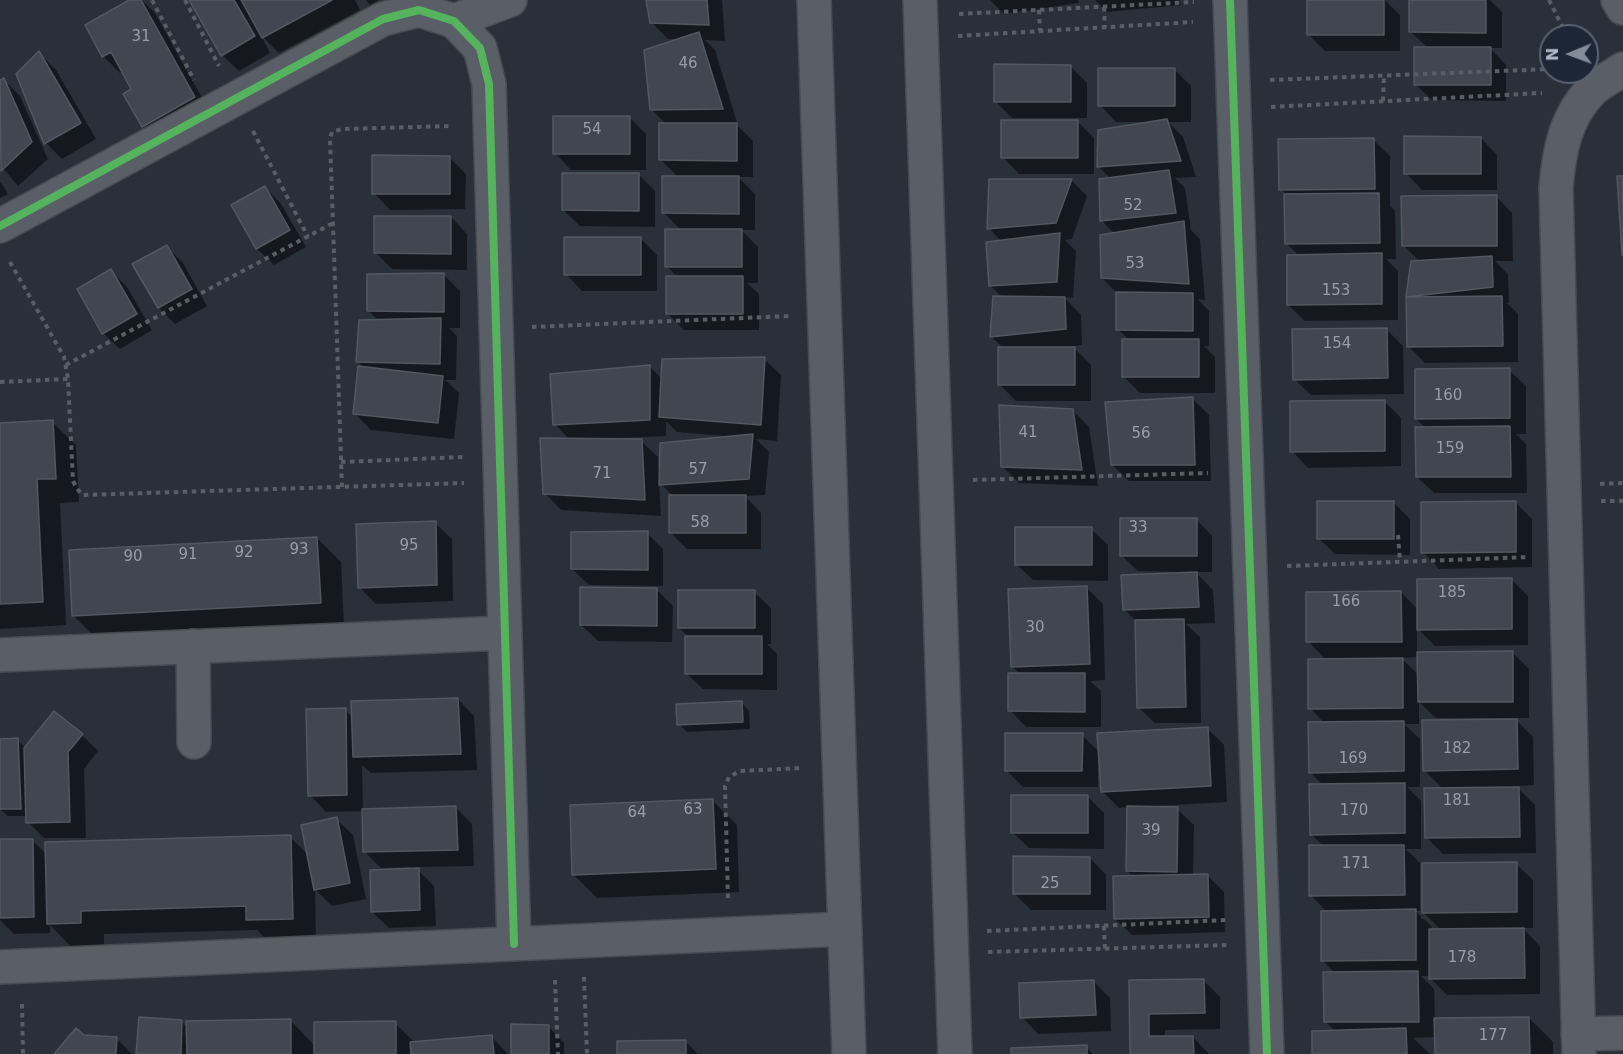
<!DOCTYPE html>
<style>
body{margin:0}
#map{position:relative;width:1623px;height:1054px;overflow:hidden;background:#29303a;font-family:"DejaVu Sans",sans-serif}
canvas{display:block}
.north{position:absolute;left:1539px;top:24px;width:60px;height:60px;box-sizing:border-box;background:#1c2635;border:2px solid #586271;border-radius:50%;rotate:269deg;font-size:16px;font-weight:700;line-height:24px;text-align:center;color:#b3bccb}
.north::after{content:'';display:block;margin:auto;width:21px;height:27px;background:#838b98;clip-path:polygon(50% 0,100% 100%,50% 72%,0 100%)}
</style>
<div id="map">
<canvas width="1623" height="1054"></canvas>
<div class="north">N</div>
</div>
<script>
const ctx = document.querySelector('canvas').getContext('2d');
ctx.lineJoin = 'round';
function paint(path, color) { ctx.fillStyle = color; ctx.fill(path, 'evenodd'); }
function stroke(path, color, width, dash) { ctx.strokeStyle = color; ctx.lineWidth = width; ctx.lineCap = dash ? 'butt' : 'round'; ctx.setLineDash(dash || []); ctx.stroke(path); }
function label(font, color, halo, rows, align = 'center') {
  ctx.font = font + ' "DejaVu Sans",sans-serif'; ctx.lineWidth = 4.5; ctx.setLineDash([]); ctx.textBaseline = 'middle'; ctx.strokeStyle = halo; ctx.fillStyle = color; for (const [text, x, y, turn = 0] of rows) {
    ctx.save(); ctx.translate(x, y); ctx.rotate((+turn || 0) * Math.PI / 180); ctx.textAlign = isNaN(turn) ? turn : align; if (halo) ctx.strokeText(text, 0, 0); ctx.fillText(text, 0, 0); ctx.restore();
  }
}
const shadow = new Path2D(`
 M132 0H142L155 13 211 114 159 143 143 127 133 90 123 71 120 73 103 56 87 26Z
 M191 0H355L360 10 279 53 261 35 270 53 239 71 222 55Z
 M366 0H379L370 5Z
 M648 0H722L725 41 705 40 715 50 738 126 753 141V177H738L755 194V230H741L758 247V283H747L759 294V330H684L668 314 678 278 667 266 681 230 664 213 678 177 661 160 666 124 651 109 680 39H668L651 22Z
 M990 0H1078L1079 3 1004 14Z
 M1095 0H1179L1181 5 1107 12Z
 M1308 0H1385L1400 15V51H1325L1308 34Z
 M1411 0H1490L1502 12V48H1490L1506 65V101L1432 100 1415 84 1428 48 1411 32Z
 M39 53 56 70 96 139 62 159 46 143 18 75Z
 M1070 66 1087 83V118H1012L995 101Z
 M1175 70 1191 86V122H1168L1183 137 1196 177 1175 178 1185 188 1191 230 1200 239 1205 300 1198 299 1209 311V346H1204L1215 357V393H1140L1124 377 1129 340 1118 329V294L1102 278 1115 234 1101 220 1111 179 1098 166 1147 124V122H1116L1100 105Z
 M4 80 20 96 48 159 18 186 0 165V82Z
 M629 117 646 134V170H571L555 153Z
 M1077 121 1094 138V174H1019L1003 157Z
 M1481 138 1497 155V190H1422L1406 173Z
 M1373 140 1390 156V206L1395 211 1396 259H1386L1398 271V320L1305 321 1288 305 1299 256 1287 244 1286 194 1281 189Z
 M449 157 466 174 465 209 390 210 374 193Z
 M639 175 655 191V227L580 226 563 210Z
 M1071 180 1087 196 1072 239 1065 240 1076 251 1073 297 1065 298 1081 315 1082 345 1072 346 1091 365V401H1016L999 384 1003 348 991 336 1003 298 990 285 1002 242 989 228Z
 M0 181 8 194 0 198Z
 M265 187 281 204 306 247 274 265 257 249 233 206Z
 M1496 196 1512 213 1513 261H1495L1508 274 1509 303H1507L1518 314V362L1425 363 1409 347 1408 297 1412 263 1420 262 1403 245Z
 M451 217 467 234V270L392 269 376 253Z
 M640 238 657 255V291H582L566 274Z
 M166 246 183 263 207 306 175 324 159 308Z
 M111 271 127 287 152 330 120 349 103 333Z
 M444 275 460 291V328H449L457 336 456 380H445L459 393 454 439 371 430 354 413 364 368 357 361 379 321 369 311Z
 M1387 330 1403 346 1404 394 1311 395 1294 379Z
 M764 359 781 375 777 441 756 439 769 452 765 495 745 496 761 513V549H687L670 532 673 496 659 482 661 516 561 510 545 493 570 440 555 424 649 366 662 379ZM666 421 677 432 724 436V438L661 467H658V457L641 441 622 440V438L666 436Z
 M1509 370 1526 386V434H1516L1526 444 1527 493H1434L1417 477 1426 428 1416 419Z
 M1193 399 1209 415 1211 481H1129L1112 465Z
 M1385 402 1401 418V466L1308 468 1292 451Z
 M1072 410 1089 427 1098 486 1019 483 1003 467Z
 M52 422 76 445 79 502 60 503 66 625 0 629V425Z
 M1393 502 1410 519V555L1335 554 1318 538Z
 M1516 503 1532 519V567L1439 569 1423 552Z
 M1196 519 1212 536V572H1195L1213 590 1215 623 1186 624 1200 637 1201 723H1155L1138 707 1137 622 1124 609 1176 574V572L1138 571 1121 555Z
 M435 523 452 539 453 601 376 604 359 587Z
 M1091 529 1108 545V581L1033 580 1016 564Z
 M647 533 663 549V586L589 585 572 569Z
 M317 538 341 562 344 626 97 639 73 615Z
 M1512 580 1528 596V645L1435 646 1417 628V653L1512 652 1529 669V718H1436L1419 702V724H1404L1420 739V787H1407L1421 801V849H1406L1420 863V911H1415L1421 916V919H1424L1432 927V930H1441L1424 913 1516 864 1533 880V928H1523L1540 946V994L1447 995 1431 979V976H1421L1434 989 1435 1020 1529 1018 1553 1042V1054H1436V1037L1413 1038 1430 1054H1314L1335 1031 1325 1021 1335 973 1322 960 1327 912 1311 895 1324 847 1311 834 1324 786 1310 772 1325 724 1310 708 1326 660 1308 641 1401 592 1418 610ZM1419 657V675L1401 658Z
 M1086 587 1103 604 1105 680 1090 681 1101 691V727H1026L1010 710 1021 675 1013 667Z
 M656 589 673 606 672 642 598 641 581 625Z
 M754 592 771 608V644H767L777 654V690L703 689 686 673 689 637 679 628Z
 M458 699 474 716 477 770 371 773 362 765 363 810 456 808 472 824 474 866 415 867 434 886 436 926 389 928 372 912 411 870V867L381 868 365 852 364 811 326 812 310 795 345 710 353 718Z
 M741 702 749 711 750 729 687 732 679 724Z
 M1517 721 1533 737 1534 785 1516 786 1535 805 1536 853 1443 854 1426 837 1443 789 1424 770Z
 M1208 729 1224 745 1227 802 1155 806V808L1177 809 1194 825 1193 876H1208L1224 892 1225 932 1132 935 1115 919 1134 877 1127 871 1128 807 1119 808 1102 791 1101 767H1098V787H1023L1006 770 1082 735 1100 753Z
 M82 735 98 751 84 769 86 838H44L28 822V816H8L0 809V740H17L26 748Z
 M1087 796 1104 813V849L1029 848 1012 832Z
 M713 801 737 825 739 892 597 898 573 874Z
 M336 819 353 835 366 899 332 906 315 889 316 942 271 944 257 930 104 934V947L72 948 50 925V933L14 934 0 920V840H32L47 855 290 837 308 855Z
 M1090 858 1106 875V910H1031L1014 893Z
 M1203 980 1220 997V1029L1165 1030V1038L1193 1037 1209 1054H1132L1131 981Z
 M1094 982 1110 998 1111 1031 1038 1034 1022 1017Z
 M181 1021 188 1028 291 1021 315 1046 395 1023 415 1043 492 1037 508 1054H138Z
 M548 1026 564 1043V1054H512Z
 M83 1037 117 1039 132 1054H56Z
 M685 1041 698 1054H619Z
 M1086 1047 1093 1054H1013Z`);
const building = new Path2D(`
 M129 0H141L195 97 142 127 123 94 131 89 111 52 102 57 85 25Z
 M189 0H234L255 36 221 56Z
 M241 0H332L262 38Z
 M646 0H707L709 25 650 23Z
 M1307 0H1384V35H1307Z
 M1409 0H1486V33L1409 32Z
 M699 32 723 109 650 110 644 50Z
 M1414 47H1491V85H1414Z
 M39 51 81 123 44 144 16 74Z
 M994 64 1071 65V102H994Z
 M1098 68H1175V106H1098Z
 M4 78 32 142 1 171 0 80Z
 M553 116H630V154H553Z
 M1167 119 1181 161 1097 167 1098 130Z
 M1001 120H1078V158H1001Z
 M659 123H737V161L659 160Z
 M1404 136 1481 137V174H1404Z
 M1374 138 1375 189 1279 190 1278 139Z
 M372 155 450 156V194H372Z
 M1169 170 1176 213 1100 221 1099 179Z
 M562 173H639V211L562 210Z
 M662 176H739V214L662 213Z
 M1617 176H1623V255H1622Z
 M989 179H1072L1056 223 987 229Z
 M265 186 290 230 256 249 231 205Z
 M1379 193 1380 243 1285 244 1284 194Z
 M1497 195V246H1402L1401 196Z
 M374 216H451V254L374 253Z
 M1184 221 1189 284 1101 278 1100 235Z
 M665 229H742V267H665Z
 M1060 233 1057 282 989 286 986 242Z
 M564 237H641V275H564Z
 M167 245 192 289 158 308 132 264Z
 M1382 253V304L1287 305V255Z
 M1492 256 1493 287 1406 297 1411 261Z
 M111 269 137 314 102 334 77 289Z
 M444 273V312L367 311V274Z
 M666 276H743V314H666Z
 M1116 292 1193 293V331L1116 330Z
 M993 296 1065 297 1066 329 990 337Z
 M1502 296 1503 346 1407 347 1406 297Z
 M441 318 440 364 356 362 359 320Z
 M1387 328 1388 378 1293 380 1292 329Z
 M1122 339H1199V377H1122Z
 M998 347H1075V385H998Z
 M765 357 761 425 659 417 662 359Z
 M650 365V420L553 425 550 374Z
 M358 366 443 376 438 423 353 414Z
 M1510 368V418L1415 419V369Z
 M1193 397 1195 465H1111L1105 402Z
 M1385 400V451L1290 452V401Z
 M999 405 1073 409 1082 470 1001 467Z
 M53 420 56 479H37L43 602 0 604V423Z
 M1510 426 1511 477H1416L1415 427Z
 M753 434 749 479 659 485 660 443Z
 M540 438 642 439 645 500 543 494Z
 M669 495H746V533H669Z
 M1317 501H1394V539H1317Z
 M1516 501V552L1421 553V502Z
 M1120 518H1197V556H1120Z
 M436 521 437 585 358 588 356 524Z
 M1015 527H1092V565H1015Z
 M648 531V570L571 569V532Z
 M317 537 321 603 72 616 69 550Z
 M1197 572 1199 607 1123 610 1121 575Z
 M1512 578V629L1417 630V579Z
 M1087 586 1090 664 1011 667 1008 589Z
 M580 587 657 588V626L580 625Z
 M678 590H755V628H678Z
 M1401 591 1402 642H1306V592Z
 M1184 619 1186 707 1137 708 1135 620Z
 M685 636H762V674H685Z
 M1513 651V702H1418L1417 652Z
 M1403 658V708L1308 709V659Z
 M1008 673H1085V712L1008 711Z
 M458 698 461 754 353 757 351 701Z
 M742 701 743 722 677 725 676 704Z
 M346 708 347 795 308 796 306 709Z
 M54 711 83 734 68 752 70 822 26 823 24 748Z
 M1517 719 1518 769 1423 771 1422 720Z
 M1404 721V771L1309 773 1308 722Z
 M1208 727 1211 786 1101 792 1097 733Z
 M1005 733H1083L1082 771H1005Z
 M18 738 21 809H0V739Z
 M1405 783V833L1310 835 1309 784Z
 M1519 787 1520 837 1425 838 1424 788Z
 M1011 795H1088V833H1011Z
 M713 799 716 869 572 875 570 805Z
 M456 806 458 850 363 852 362 809Z
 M1127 806 1178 807 1177 872 1126 871Z
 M337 817 350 883 314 890 301 825Z
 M291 835 293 919 246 920V906L81 911V923L47 924 45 842Z
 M0 839H33L34 917 0 918Z
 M1309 845H1404L1405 895 1309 896Z
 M1013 856 1090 857V894H1013Z
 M1517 862V912L1422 913V863Z
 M419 868 420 910 371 912 370 870Z
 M1208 874 1209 917 1114 919 1113 876Z
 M1416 909V960L1321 961V911Z
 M1524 928 1525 978 1429 979V929Z
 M1418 971 1419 1022H1324L1323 972Z
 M1204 979 1205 1013 1149 1014V1036H1193L1194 1054H1130L1129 980Z
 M1094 980 1096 1015 1020 1018 1019 983Z
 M139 1017 182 1020 181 1054H136Z
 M1529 1017 1530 1054H1435L1434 1018Z
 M291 1019V1054H187L186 1021Z
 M396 1021V1054H314V1022Z
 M511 1024 549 1025V1054H511Z
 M76 1028 84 1035 117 1037 116 1054H54Z
 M1406 1028 1407 1054H1312V1031Z
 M492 1035 494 1054H411L410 1042Z
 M686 1040V1054H617V1041Z
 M1087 1045V1054H1011V1048Z`);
const path = new Path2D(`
 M152 0 194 80
 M185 0 219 66
 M1549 0 1567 36
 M1104 7 1105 27
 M1039 10 1040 31
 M959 14 1194 2
 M958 36 1193 22
 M1270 80 1551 69
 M1383 101 1384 76
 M1271 107 1542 93
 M253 131 308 237
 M10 262 64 357 68 379 73 481 77 489 83 495 464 483
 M532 327 789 316
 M66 365 333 223
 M0 382 68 379
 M341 462 464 457
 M973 480 1208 473
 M1600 484 1623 483
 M342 487 330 138 332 132 342 129 453 126
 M1601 501H1623
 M1398 535 1400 562
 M1287 566 1529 557
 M728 898 725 786 729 777 740 771 802 768
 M1104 926 1105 949
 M987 931 1226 920
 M988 952 1227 945
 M584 977 587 1054
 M555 980 558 1054
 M22 1004 23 1054`);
const minor = new Path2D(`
 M814 0 849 1054
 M920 0 955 1054
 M1230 0 1267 1054
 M1618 0 1623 8
 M454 21 510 0
 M0 226 383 19 419 10 454 21 480 48 489 84 514 944
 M193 646 194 742
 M0 655 504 633
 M0 967 844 929
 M1578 1034 1623 1033
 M1579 1054 1556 188C1559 152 1565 117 1592 90 1601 82 1613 76 1623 69`);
const cycleway = new Path2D(`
 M1230 0 1267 1054
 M0 226 383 19 419 10 454 21 480 48 489 84 514 944`);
const numberNames = [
 ["31",141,37],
 ["46",688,64],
 ["54",592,130],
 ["52",1133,206],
 ["53",1135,264],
 ["153",1336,291],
 ["154",1337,344],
 ["160",1448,396],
 ["41",1028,433],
 ["56",1141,434],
 ["159",1450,449],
 ["57",698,470],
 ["71",602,474],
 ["58",700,523],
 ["33",1138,528],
 ["95",409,546],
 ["93",299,550],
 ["92",244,553],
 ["91",188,555],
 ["90",133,557],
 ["185",1452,593],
 ["166",1346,602],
 ["30",1035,628],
 ["182",1457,749],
 ["169",1353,759],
 ["181",1457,801],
 ["63",693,810],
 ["170",1354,811],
 ["64",637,813],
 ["39",1151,831],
 ["171",1356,864],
 ["25",1050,884],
 ["178",1462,958],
 ["177",1493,1036]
];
paint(shadow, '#0007');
paint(building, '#414650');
stroke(building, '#515861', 1.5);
stroke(minor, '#464b52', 36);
stroke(path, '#575e65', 4, [4.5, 4.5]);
stroke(minor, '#5a5f67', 33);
stroke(cycleway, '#56b35d', 8);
label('15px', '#969eac', null, numberNames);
</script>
